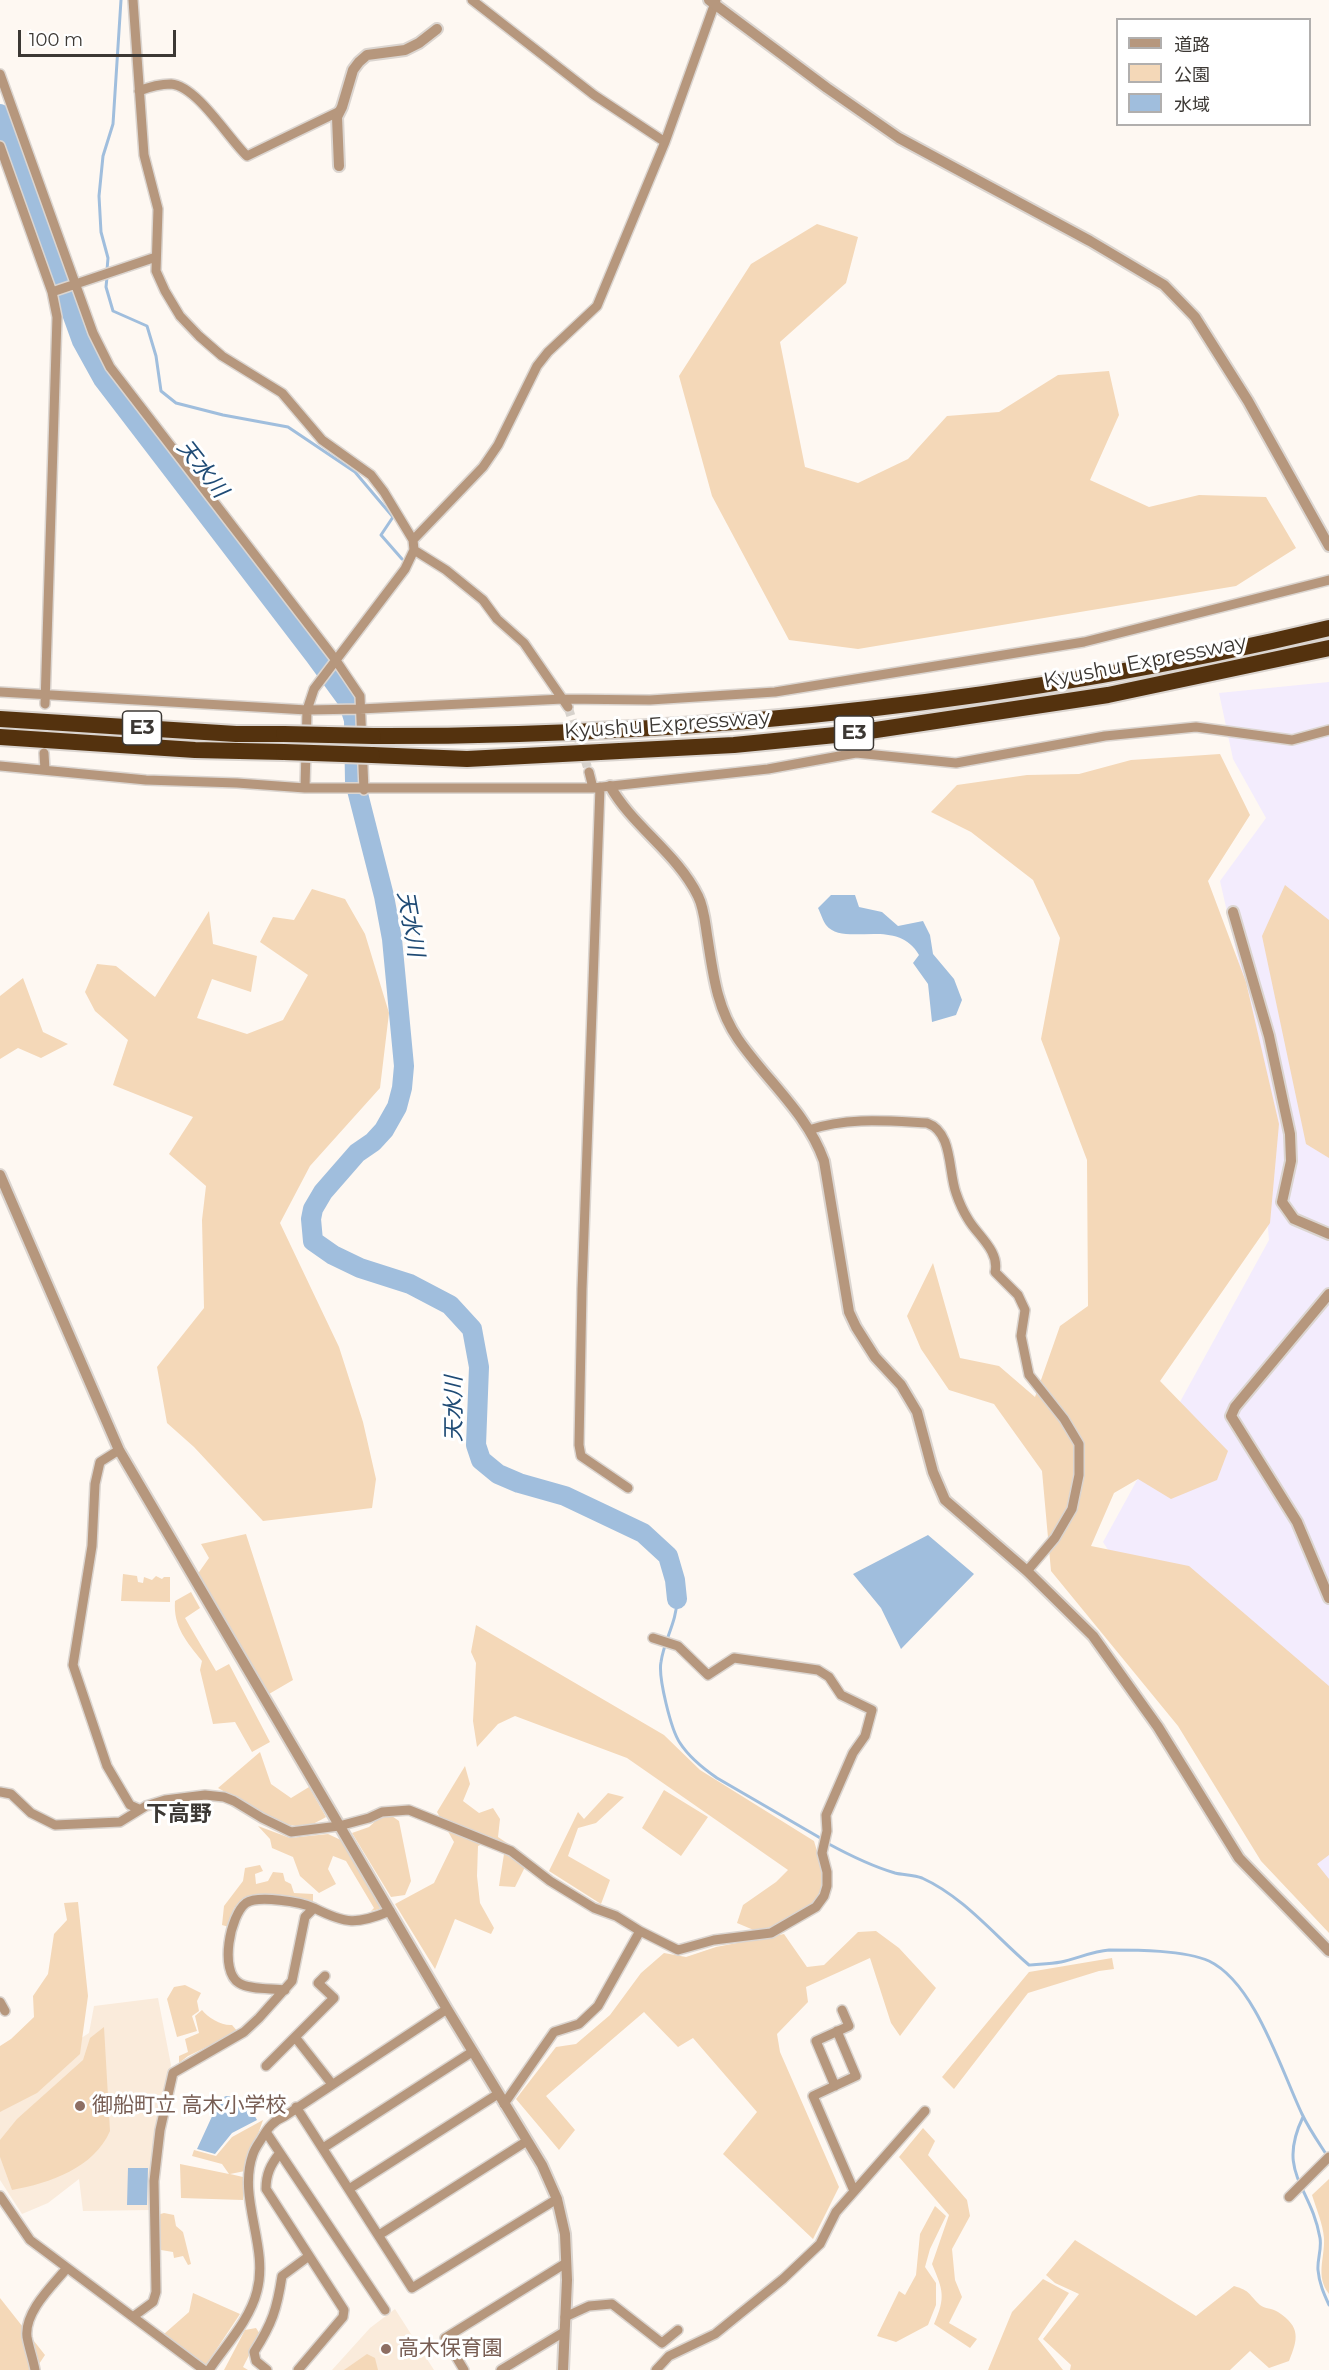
<!DOCTYPE html>
<meta charset="utf-8">
<style>
body{margin:0}
#map{position:relative;width:1329px;height:2370px;overflow:hidden;background:#fef8f2;font-family:Montserrat,"Noto Sans JP",sans-serif}
canvas{display:block}
.legend{position:absolute;left:1116px;top:18px;width:195px;height:108px;box-sizing:border-box;background:#fff;border:2px solid #b1afae;margin:0;padding:8px 10px;list-style:none;font-size:18px;color:#3c3834}
.legend li{display:flex;align-items:center;gap:12px;height:30px}
.legend b{width:30px;border:2px solid #b1afae}
.scale{position:absolute;left:18px;top:30px;width:158px;height:27px;box-sizing:border-box;border:3px solid #3c3834;border-top:0;padding-left:8px;font-size:18px;line-height:21px;white-space:nowrap;color:#3c3834;-webkit-text-stroke:4px #fff;paint-order:stroke}
</style>
<div id="map">
<canvas width="1329" height="2370"></canvas>
<ul class="legend">
<li><b style="height:8px;background:#b6977d"></b>道路</li>
<li><b style="height:16px;background:#f4d8b8"></b>公園</li>
<li><b style="height:16px;background:#a0bedd"></b>水域</li>
</ul>
<div class="scale">100 m</div>
</div>
<script>
const ctx = document.querySelector('canvas').getContext('2d');
ctx.lineJoin = 'round';
function paint(path, color) { ctx.fillStyle = color; ctx.fill(path, 'evenodd'); }
function stroke(path, color, width, dash) { ctx.strokeStyle = color; ctx.lineWidth = width; ctx.lineCap = dash ? 'butt' : 'round'; ctx.setLineDash(dash || []); ctx.stroke(path); }
function label(font, color, halo, rows, align = 'center') {
  ctx.font = font + ' Montserrat,"Noto Sans JP",sans-serif'; ctx.lineWidth = 6; ctx.setLineDash([]); ctx.textBaseline = 'middle'; ctx.strokeStyle = halo; ctx.fillStyle = color; for (const [text, x, y, turn = 0] of rows) {
    ctx.save(); ctx.translate(x, y); ctx.rotate((+turn || 0) * Math.PI / 180); ctx.textAlign = isNaN(turn) ? turn : align; if (halo) ctx.strokeText(text, 0, 0); ctx.fillText(text, 0, 0); ctx.restore();
  }
}
const built = new Path2D(`
 M158 1998 171 2065 156 2121 151 2210 83 2211 79 2179 48 2203 22 2214 0 2180V2091L89 2033 94 2006Z
 M395 2309 434 2370H332L370 2328Z`);
const industrial = new Path2D(`
 M1329 682V1895L1103 1542 1269 1240 1249 1008 1220 881 1266 818 1233 759 1219 693Z`);
const green = new Path2D(`
 M817 224 858 237 846 283 780 342 805 467 858 483 908 459 947 416 999 412 1058 375 1109 371 1119 415 1090 480 1149 507 1199 495 1266 497 1296 548 1236 586 858 649 789 640 712 496 679 376 751 264Z
 M1220 754 1250 815 1208 881 1246 982 1279 1124 1270 1223 1160 1381 1228 1451 1217 1480 1171 1499 1138 1479 1114 1493 1091 1546 1189 1566 1329 1686V1855L1317 1864 1329 1879V1933L1261 1861 1178 1726 1051 1571 1042 1471 994 1404 949 1390 921 1349 907 1316 933 1263 960 1358 999 1366 1035 1397 1060 1326 1088 1306 1087 1160 1041 1039 1060 938 1033 880 971 832 931 812 957 785 1027 775 1079 774 1131 760Z
 M1285 885 1329 920V1158L1306 1144 1262 936Z
 M312 889 345 899 365 934 389 1013 380 1088 310 1166 280 1223 339 1347 363 1422 376 1479 372 1508 263 1521 194 1447 167 1423 157 1367 204 1308 202 1220 206 1186 169 1154 193 1117 113 1085 128 1040 95 1011 85 992 97 964 116 966 155 997 209 911 213 944 257 956 251 992 212 979 197 1018 247 1034 283 1020 308 975 260 942 273 917 294 920Z
 M23 978 43 1032 68 1044 41 1058 18 1048 0 1059V996Z
 M246 1534 293 1680 269 1694 197 1575 209 1558 201 1544Z
 M123 1574 137 1576 138 1582 143 1583 144 1577 152 1580 156 1576 162 1579 164 1577H170V1602L121 1601Z
 M191 1592 200 1608 185 1618 216 1671 229 1664 270 1742 252 1752 235 1722 213 1724 200 1670 202 1661C187 1642 173 1627 175 1601Z
 M476 1625 664 1735 700 1770 814 1841 826 1881 814 1905 789 1922 756 1931 737 1923 743 1905 776 1882 788 1870 627 1758 515 1716 498 1724 477 1747 473 1721 476 1663 471 1652Z
 M260 1752 271 1784 291 1798 309 1787 326 1817C319 1821 312 1825 304 1826 280 1829 240 1800 218 1788Z
 M465 1766 470 1784 463 1801 479 1813 493 1808 500 1819 498 1837 522 1853 525 1867 515 1887 499 1886 504 1854 499 1844 489 1841 478 1846 477 1876 480 1903 494 1928 491 1934 455 1919 435 1969 395 1904 434 1883 454 1842 437 1812Z
 M664 1790 708 1817 681 1856 642 1828Z
 M608 1793 624 1797 596 1823 578 1828 568 1856 610 1880 601 1904 549 1871 578 1812 584 1819Z
 M389 1814 399 1821 411 1881 405 1895 391 1897 352 1833 369 1827 381 1816Z
 M258 1826 290 1838 328 1834 343 1841 379 1905 380 1909 371 1911 374 1908 346 1861 333 1856 328 1869 336 1884 319 1893 300 1876 293 1857 272 1848 270 1839Z
 M260 1865 263 1871 255 1874 256 1884 268 1881 273 1872 283 1873 285 1881 291 1884 294 1893 313 1894V1904H304L288 1896 252 1895 234 1908 229 1927 222 1925 224 1906 243 1881 245 1868Z
 M78 1902 88 1996 80 2054 37 2093 0 2112V2046L11 2039 34 2017 33 1996 48 1974 54 1934 67 1920 64 1903Z
 M876 1931 899 1948 936 1988 900 2036 891 2023 870 1958 806 1987 808 2002 777 2034 780 2052 839 2187 813 2239 723 2154 757 2112 693 2038 678 2047 644 2012 546 2096 575 2130 559 2150 516 2099 556 2047 576 2044 610 2015 641 1973 664 1953 686 1957 716 1947 784 1934 807 1967 824 1965 858 1932Z
 M1112 1958 1114 1969 1099 1971 1028 1993 954 2089 942 2077 1029 1972Z
 M185 1985 201 1993 197 2001 199 2011 192 2016 197 2031 177 2037 167 1999 174 1987Z
 M202 2010C208 2018 222 2026 232 2025L238 2032 188 2056 179 2063V2056L188 2052 185 2039 199 2033 195 2016Z
 M104 2027 110 2131C94 2168 50 2183 12 2190L0 2157V2140L17 2119 83 2060 90 2038Z
 M263 2120 245 2171 230 2174 243 2177V2200L181 2198 180 2164 229 2174 222 2164 192 2156 194 2150 216 2156 232 2137Z
 M923 2128 935 2141 928 2155 967 2200 970 2216 952 2249 955 2280 962 2297 949 2323 977 2339 970 2348 934 2324C946 2297 943 2290 932 2264L949 2215 899 2157Z
 M1329 2179V2294C1315 2276 1325 2258 1324 2238 1323 2224 1316 2208 1312 2195Z
 M935 2206 946 2216 930 2249 925 2267 936 2283V2305L928 2325 896 2342 877 2336 899 2291 905 2295 916 2275 920 2234Z
 M164 2213 174 2215 176 2226 183 2232 191 2264 188 2265 183 2256 174 2258 173 2252 161 2250C159 2238 160 2227 157 2215Z
 M1075 2240 1196 2316 1234 2286C1251 2291 1248 2294 1260 2305 1265 2309 1272 2308 1278 2312 1301 2327 1298 2339 1289 2361L1269 2368 1250 2351 1230 2370H1070L1071 2365 1043 2339 1079 2294 1055 2283 1046 2275Z
 M1043 2279 1069 2293 1038 2339 1063 2370H988L1012 2312Z
 M193 2293 240 2314 206 2365 164 2334 189 2312Z
 M0 2298 45 2355 35 2370H0Z
 M256 2328 260 2334 243 2367 248 2370H224L245 2330Z
 M367 2354 375 2358 378 2370H344Z`);
const water = new Path2D(`
 M831 895H855L859 907 882 912 898 926 923 921 930 935 933 954 954 979 962 1000 956 1015 932 1022 928 984 913 963 919 955C897 916 844 948 826 925 823 921 821 914 818 908Z
 M928 1535 974 1574 901 1649 881 1608 853 1574Z
 M226 2096C242 2097 250 2106 257 2120L232 2133 215 2154 197 2149 220 2099Z
 M128 2168H148L147 2205H127Z`);
const stream = new Path2D(`
 M107 270 108 258 101 232 99 196 103 156 113 124 121 0
 M107 277 106 287 113 311 147 326 156 356 161 391 176 403 223 415 288 427 355 472 393 517 381 535 402 559
 M677 1599C677 1622 664 1640 661 1662 658 1677 671 1730 680 1743 689 1757 704 1769 717 1778L822 1839
 M827 1843C849 1855 871 1866 895 1873 903 1875 914 1875 922 1878 964 1897 995 1936 1029 1965 1039 1964 1050 1964 1061 1962 1076 1959 1093 1951 1109 1950 1137 1950 1184 1950 1209 1961 1255 1983 1281 2070 1302 2114 1309 2129 1319 2143 1328 2157
 M1303 2117C1276 2173 1311 2186 1320 2238 1322 2249 1317 2260 1318 2270 1319 2283 1324 2294 1329 2305`);
const river = new Path2D(`
 M0 114 82 341 103 379 315 656 348 701 354 720 355 782 384 896 392 939 404 1066 402 1088 397 1107 384 1130 373 1142 357 1153 323 1192 313 1209 311 1219 313 1241 333 1255 360 1268 410 1284 450 1305 472 1329 479 1367 476 1445 481 1460 498 1474 519 1483 565 1496 643 1533 668 1556 675 1580 677 1599`);
const minorTunnel = new Path2D(`
 M568 707 589 772`);
const minor = new Path2D(`
 M133 0 144 155 158 209 156 271 165 291 180 316 199 336 222 356 282 393 322 440 371 475 384 492 413 540 414 550 405 569 314 689 307 710 305 788
 M472 0 594 95 665 142
 M0 74 93 333 110 367 335 659 360 696 364 790
 M139 91C149 87 160 84 171 84 197 86 228 138 247 156L338 112
 M0 146 52 292 57 317 45 704
 M52 292 156 257
 M413 540 483 467 498 445 537 366 548 352 597 306 665 142 716 0
 M414 550 446 570 483 600 497 619 524 643 568 707
 M0 692 307 710 360 709 563 699 650 700 775 692 1084 642 1329 580
 M44 753 45 770
 M0 766 146 780 237 783 305 788H593L768 769 856 753 956 763 1105 736 1196 727 1292 740 1329 730
 M589 772 593 788
 M600 787 582 1289 579 1445 581 1456 628 1488
 M809 1130C848 1117 887 1121 927 1123 953 1132 948 1171 956 1193 959 1202 963 1211 968 1219 977 1235 1000 1251 995 1272L1018 1295 1025 1310 1021 1336 1029 1375 1064 1419 1079 1444V1475L1072 1509 1055 1538 1027 1571
 M119 1450 100 1462 95 1484 92 1546 73 1665 107 1766 130 1805 139 1809
 M0 1792 11 1794 31 1813 55 1825 120 1822 146 1806 165 1800 205 1795 224 1797 234 1801 262 1818 291 1832 339 1826 369 1818 382 1812 409 1810 511 1851 550 1881 594 1908 616 1916 640 1931
 M285 1990C272 1988 250 1990 239 1983 219 1971 230 1915 246 1903 258 1895 301 1902 314 1908
 M0 2002 5 2011
 M837 2031 856 2076 813 2096 854 2191
 M295 2037 332 2084
 M266 2066 334 1998 318 1983 325 1976
 M835 2086 816 2041 849 2026 842 2010
 M504 2104 554 2032 579 2024 598 2006 640 1931 678 1950 714 1940 771 1933 816 1907 824 1896 827 1886V1872L822 1853 827 1831 826 1815 853 1753 865 1736 872 1710 841 1695 829 1677 818 1670 734 1658 708 1675 678 1646 653 1638
 M296 2107 412 2288 557 2199
 M266 2132 385 2310
 M323 2148 472 2052
 M280 2153C270 2165 266 2175 266 2189L344 2310 343 2317 298 2370
 M349 2189 498 2094
 M0 2196 30 2240 204 2370
 M1289 2197 1329 2157
 M379 2235 527 2141
 M134 2316 153 2302 156 2292 154 2181 160 2130 173 2073 244 2032 259 2018 292 1981 305 1917 314 1908C346 1924 356 1925 390 1911
 M565 2317 589 2306 612 2304 662 2343 678 2330
 M35 2370C33 2359 29 2348 27 2337 24 2312 52 2286 67 2268
 M209 2370C225 2346 250 2320 257 2291 269 2246 237 2198 253 2154 255 2148 259 2143 262 2138 268 2128 273 2121 285 2116L447 2009
 M267 2370 256 2361 254 2352C272 2324 277 2309 282 2276L309 2256
 M464 2370 445 2338 566 2263
 M501 2370 564 2332
 M656 2370 669 2356 715 2334 783 2279 820 2244 836 2212 925 2111`);
const tertiary = new Path2D(`
 M709 0 827 88 899 138 1090 241 1164 285 1195 317 1248 401 1329 546
 M339 166 337 117 342 107 353 70 359 62 367 55 405 50 419 43 437 29
 M610 786C633 827 677 853 698 896 704 908 705 922 707 935 713 972 716 1007 738 1039 766 1080 807 1113 824 1161L849 1312 856 1327 875 1357 901 1385 917 1412 933 1472 945 1500 1027 1571 1093 1636 1158 1727 1239 1858 1329 1951
 M1233 912 1269 1036 1290 1134 1291 1161 1282 1202 1294 1219 1329 1234
 M0 1175 119 1450 447 2009 542 2165 557 2199 565 2234 567 2280 563 2370
 M1329 1294 1235 1407 1231 1416 1297 1522 1329 1598`);
const motorway = new Path2D(`
 M0 719 236 734H284
 M373 736C695 737 1015 703 1329 628
 M0 737 195 750 284 752
 M372 755 467 759 734 745 856 733 1108 695 1329 648`);
const motorwayBridge = new Path2D(`
 M284 734 373 736
 M284 752 372 755`);
const markers = [
 [80,2106,6,"#8d6e63"],
 [386,2349,6,"#8d6e63"]
];
const shields = [
 [142,728,39],
 [854,733,39]
];
const shieldNames = [
 ["E3",142,728],
 ["E3",854,733]
];
const streetNames = [
 ["Kyushu Expressway",1145,662,-11],
 ["Kyushu Expressway",667,725,-4]
];
const educationNames = [
 ["御船町立 高木小学校",92,2106],
 ["高木保育園",398,2349]
];
const waterNames = [
 ["天水川",202,469,52],
 ["天水川",410,924,80],
 ["天水川",455,1409,-90]
];
const neighbourhoodNames = [
 ["下高野",179,1815]
];
paint(built, '#faebdb');
paint(industrial, '#f3ecfd');
paint(green, '#f4d8b8');
paint(water, '#a0bedd');
stroke(stream, '#a0bedd', 3);
stroke(river, '#a0bedd', 20);
stroke(minorTunnel, '#d7d2cc', 9, [9, 4.5]);
stroke(minor, '#dbd5d0', 12);
stroke(tertiary, '#dbd5d0', 14);
stroke(motorway, '#dbd5d0', 20);
stroke(minor, '#b6977d', 9);
stroke(tertiary, '#b6977d', 10);
stroke(motorway, '#54320e', 16);
stroke(motorwayBridge, '#dbd5d0', 20, []);
stroke(motorwayBridge, '#54320e', 16);
for (const [x, y, r, color] of markers) { const dot = new Path2D(); dot.arc(x, y, r, 0, 2 * Math.PI); ctx.fillStyle = color; ctx.fill(dot); stroke(dot, '#fff', 2); }
for (const [x, y, w] of shields) { const box = new Path2D(); box.roundRect(x - w / 2, y - 17, w, 34, 4.5); ctx.fillStyle = '#fff'; ctx.fill(box); stroke(box, '#3c3834', 1.5); }
label('bold 20px', '#3c3834', null, shieldNames);
label('21px', '#3c3834', '#fff', streetNames);
label('21px', '#785e54', '#fff', educationNames, 'left');
label('italic 22px', '#1f4b75', '#fff', waterNames);
label('bold 22px', '#3c3834', '#fff', neighbourhoodNames);
</script>
